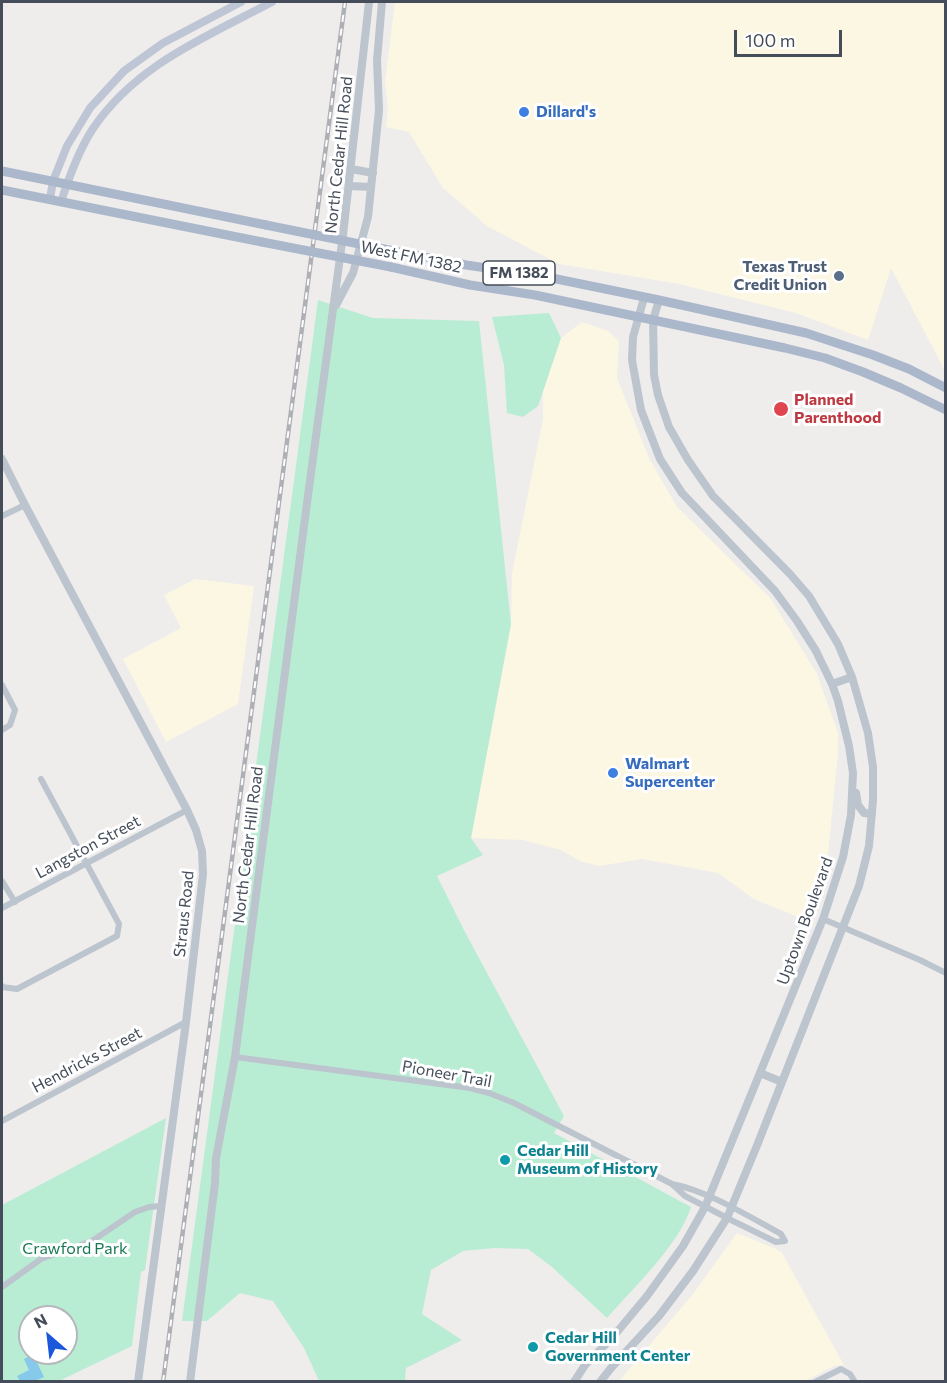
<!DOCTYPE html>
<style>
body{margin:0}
#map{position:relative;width:947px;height:1383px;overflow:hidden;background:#efecec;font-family:Commissioner,sans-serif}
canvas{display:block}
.frame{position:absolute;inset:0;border:3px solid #444d59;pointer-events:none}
.north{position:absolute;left:18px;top:1305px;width:60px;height:60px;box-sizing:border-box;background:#fff;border:2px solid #b4b8bd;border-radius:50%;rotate:332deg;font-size:16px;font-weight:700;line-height:24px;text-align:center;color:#444d59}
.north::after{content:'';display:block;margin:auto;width:21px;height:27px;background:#1a57da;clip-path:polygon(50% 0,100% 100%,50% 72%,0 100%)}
.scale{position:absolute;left:734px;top:30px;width:108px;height:27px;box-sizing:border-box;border:3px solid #444d59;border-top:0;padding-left:8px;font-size:18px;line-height:21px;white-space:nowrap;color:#444d59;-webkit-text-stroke:4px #fff;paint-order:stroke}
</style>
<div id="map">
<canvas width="947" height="1383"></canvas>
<div class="frame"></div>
<div class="north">N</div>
<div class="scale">100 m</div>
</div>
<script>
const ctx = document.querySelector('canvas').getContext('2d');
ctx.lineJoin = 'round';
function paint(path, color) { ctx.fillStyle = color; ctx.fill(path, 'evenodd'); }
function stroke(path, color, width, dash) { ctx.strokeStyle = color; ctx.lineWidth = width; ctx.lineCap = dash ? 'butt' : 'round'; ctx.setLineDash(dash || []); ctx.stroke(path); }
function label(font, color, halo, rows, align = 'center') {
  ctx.font = font + ' Commissioner,sans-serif'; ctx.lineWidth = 6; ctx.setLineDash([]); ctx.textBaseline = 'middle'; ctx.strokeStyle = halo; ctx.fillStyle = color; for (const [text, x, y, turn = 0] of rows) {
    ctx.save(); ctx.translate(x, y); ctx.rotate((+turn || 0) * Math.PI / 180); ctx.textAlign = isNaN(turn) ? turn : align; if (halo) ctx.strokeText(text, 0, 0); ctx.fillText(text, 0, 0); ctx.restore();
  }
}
const commercial = new Path2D(`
 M395 2H945V371L891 268 868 340 796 313 679 284 559 264 487 226 443 188 409 132 386 127 388 107 385 82Z
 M582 322 608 331 619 341 617 378 649 458 677 507 771 599 817 674 838 733V753L825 885 810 922 754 899 718 873 642 859 599 866 580 861 561 850 523 840 471 838 511 624 512 573 543 419V392L561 338Z
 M195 579 254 586 238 704 166 742 123 659 181 628 164 595Z
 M737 1233 776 1249 782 1253 844 1365 834 1366 805 1381H619L693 1294Z`);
const green = new Path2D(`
 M318 300 373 318 479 321 511 624 471 838 483 855 437 876 465 932 564 1116 554 1133 691 1207C679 1245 634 1287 607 1318L552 1267 528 1249 495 1248 463 1251 431 1270 422 1314 462 1340 406 1368 405 1381H319L304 1348 273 1301 240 1293 207 1321H182Z
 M549 313 561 338 538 406 523 417 507 413 504 365 492 317Z
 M166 1118 145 1270 141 1272 132 1346 59 1381 2 1382V1205ZM30 1317H66V1353H30Z`);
const water = new Path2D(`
 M33 1354 44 1377 35 1381H20L17 1376 29 1370 24 1359Z`);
const minor = new Path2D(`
 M2 516 25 505
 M2 685 15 710 10 725 2 730
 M2 881 15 902
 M2 908 187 810
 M823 919 920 960 946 973
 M2 986V987L17 989 117 936 119 924 41 779
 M235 1057 470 1088 489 1093 514 1103 672 1184 685 1196 733 1221 776 1242 785 1241 781 1234C748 1216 708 1191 672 1184
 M2 1121 186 1022
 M2 1287 41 1259 92 1241 135 1212 149 1207 161 1206
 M815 1382 841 1369 850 1374 855 1382`);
const tertiary = new Path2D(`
 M351 169 373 173
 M349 186 371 187
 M336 305 353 273 368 217 379 110 377 60 382 2
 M2 459 25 505 187 810 196 830 202 851 203 874 186 1022 138 1382
 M832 684 852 677
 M856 793 858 805 864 813 872 814
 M760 1073 782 1082
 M190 1382 215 1183 216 1158 235 1057 307 503 343 235 369 2
 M574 1382 585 1365 612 1338 647 1296 683 1246 705 1207 823 919 843 857 851 815 853 773 849 746 838 701 832 684 816 651 797 621 775 591 682 493 660 459 641 410 632 360 633 337 644 298
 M600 1382 611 1368 659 1316 693 1271 727 1218 758 1143 859 886 869 846 873 800V767L868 733 852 677 838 644 809 596 790 574 713 496 688 460 669 427 658 395 654 375 653 320 659 300`);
const secondary = new Path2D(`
 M50 199 53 181 67 146 90 108 124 71 163 43 241 2
 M61 202C69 177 78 152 92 130 135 65 206 37 272 2`);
const primary = new Path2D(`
 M2 171 266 225
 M2 190 262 242
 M394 251 466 265 542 276 659 300 806 333 873 355 909 369 946 388
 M391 267 470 285 535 295 785 348 825 358 863 372 901 388 946 410`);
const rail = new Path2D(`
 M163 1382 345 2`);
const primaryBridge = new Path2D(`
 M266 225 394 251
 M262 242 391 267`);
const markers = [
 [524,112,6,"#3f7fe0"],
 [839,276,6,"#5c6f8a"],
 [781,409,8,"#e0444e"],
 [613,773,6,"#3f7fe0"],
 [505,1160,6,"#0f9aa8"],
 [533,1347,6,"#0f9aa8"]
];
const shields = [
 [519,273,72]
];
const shieldNames = [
 ["FM 1382",519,273]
];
const shopNames = [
 ["Dillard's",536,112],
 ["Walmart",625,764],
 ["Supercenter",625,782]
];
const streetNames = [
 ["North Cedar Hill Road",339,155,-84],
 ["West FM 1382",411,257,12],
 ["North Cedar Hill Road",248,845,-83],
 ["Langston Street",88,847,-28],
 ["Straus Road",184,914,-84],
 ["Uptown Boulevard",805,921,-70],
 ["Hendricks Street",87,1060,-28],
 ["Pioneer Trail",447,1074,10]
];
const serviceNames = [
 ["Texas Trust",827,267],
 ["Credit Union",827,285]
];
const healthNames = [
 ["Planned",794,400],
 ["Parenthood",794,418]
];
const cultureNames = [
 ["Cedar Hill",517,1151],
 ["Museum of History",517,1169],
 ["Cedar Hill",545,1338],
 ["Government Center",545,1356]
];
const parkNames = [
 ["Crawford Park",75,1249]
];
paint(commercial, '#fbf7e3');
paint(green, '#b9edd3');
paint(water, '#86c9ea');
stroke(minor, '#bcc4ce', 6);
stroke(tertiary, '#bcc4ce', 8);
stroke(secondary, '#bec6d5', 8);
stroke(primary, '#abb7cb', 9);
stroke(rail, '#aeb0b6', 4.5);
stroke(rail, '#fff', 2, [7]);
stroke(primaryBridge, '#abb7cb', 9);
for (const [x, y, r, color] of markers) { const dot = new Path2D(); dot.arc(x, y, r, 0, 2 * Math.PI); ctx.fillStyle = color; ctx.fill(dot); stroke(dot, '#fff', 2); }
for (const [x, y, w] of shields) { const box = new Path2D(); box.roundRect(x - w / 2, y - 12, w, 24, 4.5); ctx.fillStyle = '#fff'; ctx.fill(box); stroke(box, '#444d59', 1.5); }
label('bold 15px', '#444d59', null, shieldNames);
label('bold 16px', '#366cbe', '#fff', shopNames, 'left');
label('16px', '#444d59', '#fff', streetNames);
label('bold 16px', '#4e5e75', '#fff', serviceNames, 'right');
label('bold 16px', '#be3a42', '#fff', healthNames, 'left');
label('bold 16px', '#0d838f', '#fff', cultureNames, 'left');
label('16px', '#177853', '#fff', parkNames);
</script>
